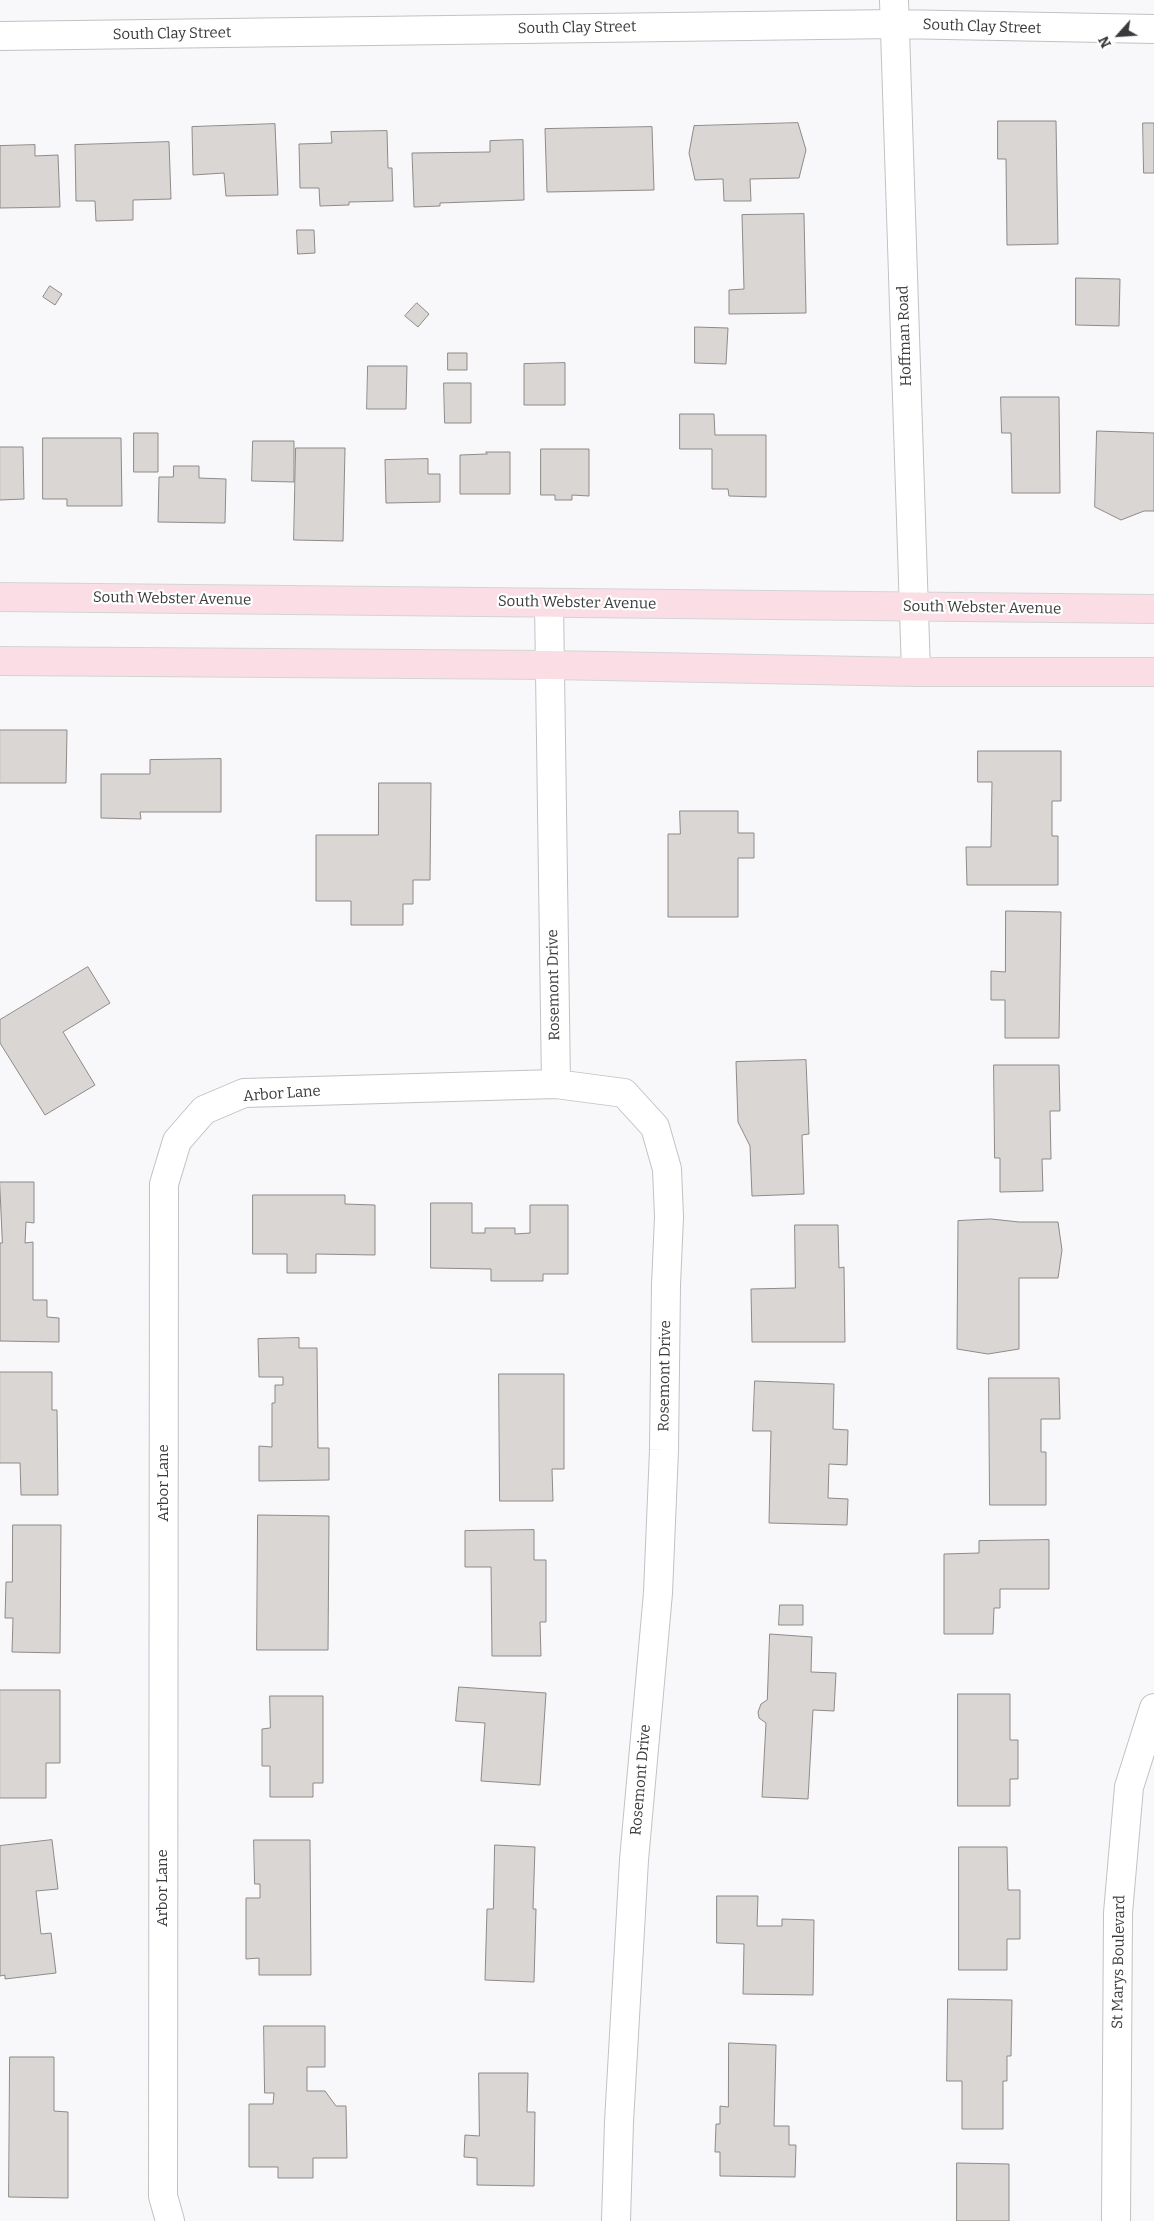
<!DOCTYPE html>
<style>
body{margin:0}
#map{position:relative;width:1154px;height:2221px;overflow:hidden;background:#f8f8fb;font-family:Bitter,serif}
canvas{display:block}
.north{position:absolute;left:1094px;top:10px;width:50px;height:50px;-webkit-text-stroke:4px #fff;paint-order:stroke;rotate:244deg;font-size:14px;font-weight:700;line-height:20px;text-align:center;color:#393a3b}
.north::after{content:'';display:block;margin:auto;width:18px;height:22px;background:#393a3b;clip-path:polygon(50% 0,100% 100%,50% 72%,0 100%)}
</style>
<div id="map">
<canvas width="1154" height="2221"></canvas>
<div class="north">N</div>
</div>
<script>
const ctx = document.querySelector('canvas').getContext('2d');
ctx.lineJoin = 'round';
function paint(path, color) { ctx.fillStyle = color; ctx.fill(path, 'evenodd'); }
function stroke(path, color, width, dash) { ctx.strokeStyle = color; ctx.lineWidth = width; ctx.lineCap = dash ? 'butt' : 'round'; ctx.setLineDash(dash || []); ctx.stroke(path); }
function label(font, color, halo, rows, align = 'center') {
  ctx.font = font + ' Bitter,serif'; ctx.lineWidth = 4.5; ctx.setLineDash([]); ctx.textBaseline = 'middle'; ctx.strokeStyle = halo; ctx.fillStyle = color; for (const [text, x, y, turn = 0] of rows) {
    ctx.save(); ctx.translate(x, y); ctx.rotate((+turn || 0) * Math.PI / 180); ctx.textAlign = isNaN(turn) ? turn : align; if (halo) ctx.strokeText(text, 0, 0); ctx.fillText(text, 0, 0); ctx.restore();
  }
}
const building = new Path2D(`
 M998 121H1056L1058 244 1007 245 1006 159H998Z
 M798 123 806 150 799 178 750 179 751 201H724L723 179 695 180 689 153 694 126Z
 M1143 123H1154V173H1144Z
 M275 124 278 195 226 196 224 173 193 175 192 127Z
 M652 127 654 190 547 192 545 129Z
 M387 131 388 168H392L393 201 349 202V205L320 206 319 188H300L299 144 332 143 331 132Z
 M523 140 524 200 440 203V206L414 207 412 153 490 152V141Z
 M169 142 171 199 133 200V220L96 221 95 201H76L75 145Z
 M35 145V156L58 155 60 207 0 208V146Z
 M804 214 806 313 729 314V290L744 289 742 215Z
 M297 230H314L315 253 298 254Z
 M1076 278 1120 279 1119 326 1076 325Z
 M50 286 62 294 55 305 43 297Z
 M417 303 429 314 418 327 405 316Z
 M695 327 728 328 726 364 695 363Z
 M448 353H467V370H448Z
 M565 363V405H524V364Z
 M368 366H407L406 409H367Z
 M444 383H471V423H445Z
 M1001 397H1059L1060 493H1012L1011 433H1002Z
 M680 414H714L715 435H766V497L729 496 728 489H712V449H680Z
 M1097 431 1154 433V511H1144L1121 520 1095 507Z
 M134 433H158V472H134Z
 M43 438H121L122 506H67V499H43Z
 M253 441H294V482L252 481Z
 M0 447H23L24 499 0 500Z
 M296 448H345L343 541 294 540Z
 M541 449H589V496L572 495V500H555V495H541Z
 M486 452H510V494H460V455L487 454Z
 M428 459V474H440V502L386 503 385 460Z
 M174 466H199V478L226 479 225 523 158 522 159 477H173Z
 M0 730H67L66 783H0Z
 M978 751H1061V801H1052V836H1058V885H967L966 847H991L992 782H978Z
 M221 759V812H140L141 819 101 818V774H150V760Z
 M379 783H431L430 880H413V904H403V925H351V901H316V835H378Z
 M680 811H738V833H754V858H738V917H668V834H680Z
 M1006 911 1061 912 1059 1038H1005V1000H991V971L1005 972Z
 M88 967 110 1003 63 1032 95 1085 45 1115 0 1043V1020Z
 M806 1060 809 1134 802 1135 804 1194 752 1196 750 1146 738 1122 736 1062Z
 M994 1065H1059L1060 1111H1050L1051 1159H1042L1043 1191 1000 1192V1158H995Z
 M0 1182H34V1223L26 1222 25 1243 33 1242V1300H47V1317L59 1318V1342L0 1341V1243H2Z
 M253 1195H345V1204L375 1205V1255L316 1254V1273H287V1254H253Z
 M431 1203H472V1233H485V1228H515V1234L530 1233V1205H568V1274H543V1281H491V1269L431 1268Z
 M991 1219 1019 1222H1058L1062 1250 1058 1278H1019V1349L988 1354 957 1349 958 1221Z
 M795 1225H838L839 1268 844 1267 845 1342H752L751 1289 795 1288Z
 M299 1338V1348H317L318 1448H329V1480L259 1481V1446L272 1447V1403H275V1385H283V1377H259L258 1339Z
 M0 1372H52V1410H57L58 1495H21L20 1463H0Z
 M499 1374H564V1469H552L553 1501H500Z
 M989 1378H1059L1060 1419H1041V1452H1046V1505H990Z
 M755 1381 834 1384 833 1429 848 1430 847 1465 829 1464 828 1498 848 1499 847 1525 769 1523 771 1431H753Z
 M258 1515 329 1516 328 1650H257Z
 M13 1525H61L60 1653 12 1652 13 1618H5L6 1582H12Z
 M534 1530V1560H546V1622H540L541 1656H492L491 1567H465V1531Z
 M1049 1540V1589H1000V1608H994L993 1634H944V1554L979 1553V1541Z
 M780 1605H803V1625H779Z
 M770 1634 812 1637 811 1672 836 1673 834 1711 813 1710 808 1799 762 1797 766 1723 759 1718 758 1712 761 1704 767 1700Z
 M459 1687 546 1693 540 1785 481 1781 485 1723 456 1721Z
 M0 1690H60V1763H46V1798H0Z
 M958 1694H1010V1740H1018V1779H1010V1806H958Z
 M270 1696H323V1783H313V1797H270V1766H262V1729L270 1728Z
 M52 1840 58 1889 36 1891 41 1934 51 1933 56 1973 5 1979V1975L0 1976V1846Z
 M254 1840H310L311 1975H259V1958L246 1959V1898H260V1884H255Z
 M495 1845 535 1847 533 1909H536L534 1982 485 1980 487 1909H493Z
 M959 1847H1007L1008 1890H1020V1939H1007V1970H959Z
 M717 1896H758L757 1926H782V1919L814 1920 813 1995 743 1994 744 1944 717 1943Z
 M948 1999 1012 2000 1011 2056H1007V2081H1003V2129H962V2081H947Z
 M264 2026H325V2067H307V2091H325L336 2106H346L347 2158H313V2178H278V2167H249V2104H273L274 2093H265Z
 M729 2043 776 2045 774 2126H789V2145H796L795 2177 720 2176V2152H715L716 2124H720V2106L728 2107Z
 M10 2057H54V2111L68 2112V2198L9 2197Z
 M479 2073H528L527 2112H535L534 2186 477 2185V2158L464 2157 465 2135 479 2136Z
 M957 2163 1009 2164V2221H957Z`);
const minor = new Path2D(`
 M894 0 916 672
 M0 36 895 24 1154 29
 M549 603 556 1084
 M170 2221 163 2196 164 1184 177 1141 204 1110 244 1093 556 1084 624 1093 655 1127 667 1169 669 1217 666 1285 664 1450 658 1593 634 1860 619 2122 616 2221
 M1116 2221 1118 1913 1129 1787 1154 1708`);
const major = new Path2D(`
 M0 597 1154 609
 M0 661 550 665 916 672H1154`);
const streetNames = [
 ["South Clay Street",982,27,2],
 ["South Clay Street",577,28,-1],
 ["South Clay Street",172,34,-1],
 ["Hoffman Road",905,336,-92],
 ["South Webster Avenue",172,599,1],
 ["South Webster Avenue",577,603,1],
 ["South Webster Avenue",982,608,1],
 ["Rosemont Drive",554,985,-91],
 ["Arbor Lane",282,1094,-4],
 ["Rosemont Drive",665,1376,-89],
 ["Arbor Lane",164,1483,-90],
 ["Rosemont Drive",641,1780,-85],
 ["Arbor Lane",163,1888,-90],
 ["St Marys Boulevard",1119,1962,-89]
];
paint(building, '#d9d6d4');
stroke(building, '#8d8a89', 1);
stroke(minor, '#c2c2c5', 30);
stroke(major, '#d3d4d4', 30);
stroke(minor, '#fff', 28);
stroke(major, '#fbdee5', 28);
label('15px', '#393a3b', '#fff', streetNames);
</script>
